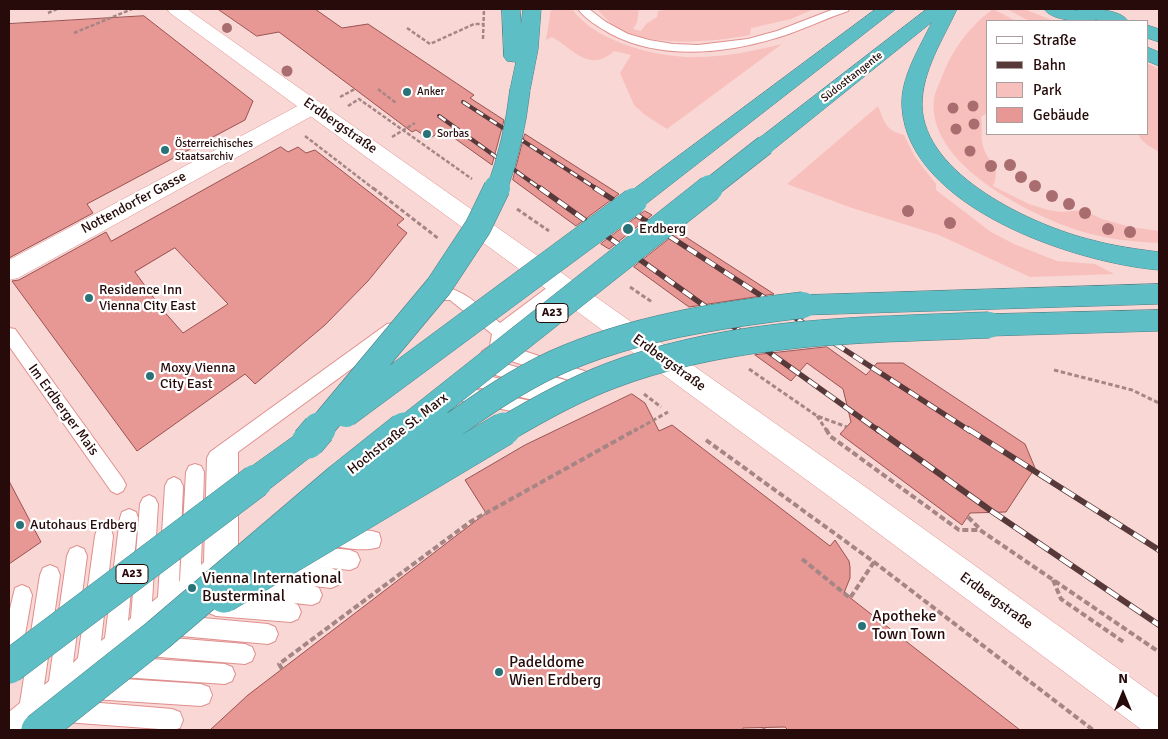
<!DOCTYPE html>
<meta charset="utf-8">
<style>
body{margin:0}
#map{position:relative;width:1168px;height:739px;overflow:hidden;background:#f9d7d5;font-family:Signika,sans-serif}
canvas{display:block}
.frame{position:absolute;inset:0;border:10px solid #270b0b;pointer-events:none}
.legend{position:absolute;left:986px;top:20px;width:162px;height:115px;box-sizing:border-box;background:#fff;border:1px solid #a99d9d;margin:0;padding:6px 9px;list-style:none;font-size:15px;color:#270b0b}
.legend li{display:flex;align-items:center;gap:10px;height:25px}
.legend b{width:25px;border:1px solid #a99d9d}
.north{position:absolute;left:1098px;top:669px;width:50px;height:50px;-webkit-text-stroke:4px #fff;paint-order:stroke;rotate:0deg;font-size:14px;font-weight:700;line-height:20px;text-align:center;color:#270b0b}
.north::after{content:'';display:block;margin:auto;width:18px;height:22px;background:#270b0b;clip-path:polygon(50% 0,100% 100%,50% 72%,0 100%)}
</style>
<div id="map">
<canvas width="1168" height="739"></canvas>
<div class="frame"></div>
<ul class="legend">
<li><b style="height:6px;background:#fff"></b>Straße</li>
<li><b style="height:6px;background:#573939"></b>Bahn</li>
<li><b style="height:14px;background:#f8c0bd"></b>Park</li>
<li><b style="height:14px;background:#e79895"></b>Gebäude</li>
</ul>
<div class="north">N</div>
</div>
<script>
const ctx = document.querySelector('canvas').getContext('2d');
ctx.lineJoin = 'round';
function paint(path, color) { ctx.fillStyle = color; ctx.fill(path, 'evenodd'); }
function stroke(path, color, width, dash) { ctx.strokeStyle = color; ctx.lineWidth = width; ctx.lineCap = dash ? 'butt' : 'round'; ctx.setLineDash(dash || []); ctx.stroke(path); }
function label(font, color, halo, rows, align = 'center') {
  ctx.font = font + ' Signika,sans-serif'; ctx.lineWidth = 4.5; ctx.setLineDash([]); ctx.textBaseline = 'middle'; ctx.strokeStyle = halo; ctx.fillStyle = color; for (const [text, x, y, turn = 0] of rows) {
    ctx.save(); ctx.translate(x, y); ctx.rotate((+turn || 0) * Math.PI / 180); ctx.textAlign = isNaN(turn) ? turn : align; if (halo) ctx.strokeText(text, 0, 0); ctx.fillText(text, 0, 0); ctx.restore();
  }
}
const green = new Path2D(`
 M551 9H572C584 26 602 35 621 43 679 65 725 58 782 44L667 129 645 115 634 105 620 73 631 55 614 51C590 74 572 48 552 37L546 40Z
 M597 9H639L637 22 633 29 641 31 646 24 657 17 658 11 669 9H814L791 19 751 28 750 35C713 42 658 47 623 31 613 26 604 17 597 9Z
 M993 9 1016 21H987V113L981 117C983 127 980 137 983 146 988 165 1002 164 993 186L1029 204 1048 210 1062 212 1083 210 1102 219 1131 227 1159 231V243C1133 242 1106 239 1080 231 1030 215 926 164 934 99 935 92 940 82 943 74 953 48 971 25 993 9Z
 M1007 9H1024L1054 21H1029Z
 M1147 63 1159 69V152C1151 147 1142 143 1138 134H1147Z
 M878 106C885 123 885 130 904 135L915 157 936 184V190L991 232 1014 244 1057 261 1095 264 1114 274 1030 277 939 235 852 208 787 184Z`);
const building = new Path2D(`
 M218 9H315L342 28 368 24 474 95 470 98 504 120 492 165 443 130 429 139 416 130 412 132 279 32 257 36Z
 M144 16 253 101 245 120 87 204 93 213 9 258V24Z
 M525 134 619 194 576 226 513 180Z
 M281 147 288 152 298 147 306 153 315 150 404 219 397 225 407 233 368 281 325 325 255 384 245 374 137 451 12 281 19 280 106 232 111 241ZM175 248 228 304 183 333 161 308 135 272Z
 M645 211 652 215 609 249 601 244Z
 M678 232 774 294 689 307 634 267Z
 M827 347 866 375 877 363H903L1025 444 1035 468 1006 512 970 513 962 525 840 434 851 422 843 389 807 363 791 381 755 355Z
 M632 394 645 403 659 431 672 425 830 546 835 540 849 561 850 567V578L844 593 1020 730H788L785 727 743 728 742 730H210L248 695 486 513 465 480 525 445Z
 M9 481 41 542 9 564Z`);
const pathFar2 = new Path2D(`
 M48 13 57 9
 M407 28 430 44 474 24H484
 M74 33 132 9
 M483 39 484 9
 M378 89 396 103
 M340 97 355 89
 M348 106 359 99 472 179
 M305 136 374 189
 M392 137 415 123`);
const pathFar1 = new Path2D(`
 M373 188 439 239
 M517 209 549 231
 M630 287 652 302
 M749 369 817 416 847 427
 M1054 370 1132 390 1159 403
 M644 394 661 407
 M817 416 827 431
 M634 431 668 412`);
const path = new Path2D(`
 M826 429 830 436 959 530H980L1159 652
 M706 440 874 562 1093 730
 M968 517 980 529
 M802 559 850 598 874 562
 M1053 580 1061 599 1125 643
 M282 669 279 664 470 522 637 429
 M763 728 764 730`);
const lane = new Path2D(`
 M578 9H589L606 22 628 34 649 40 673 44 698 45 748 39 777 31 834 9H849L848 11C824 19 800 31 776 38 724 54 661 60 611 34 600 28 585 19 578 9Z
 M561 279 566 281 568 285 566 289 507 335 506 345 605 378 607 383 605 388 599 390 499 357 494 361 580 384 586 386 588 391 586 396 580 398 566 394 568 399 566 404 560 406 459 383 457 378 459 373 465 371 542 388 474 369 472 364 474 359 481 357 482 351 490 346 492 334 450 300H444L431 308 426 306 423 302C442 266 482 308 500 323L556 281Z
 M393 323 399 324 401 329 399 334 238 452V556L235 563 228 565 226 570 166 617 170 615 268 624 275 627 278 634 275 641 268 644 170 635 163 632 160 625 162 619 20 730H9V712L20 703 40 575 43 568 50 565 57 568 60 575 44 685 49 681 67 556 70 549 77 546 84 549 87 556 73 663 78 658 95 536 97 529 104 527 111 529 113 536 101 641 105 638 120 518 122 512 129 509 136 512 138 518 128 621 131 618 140 504 143 498 149 495 155 498 158 504 152 602 158 597 165 486 168 480 174 477 180 480 183 486 179 582 180 580 186 472 189 466 195 464 201 466 204 472 201 565 204 562 207 458 210 452 387 324Z
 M9 328 15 329 123 479 126 485 123 491 117 494 111 491 9 346Z
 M447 384 541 403 547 405 549 410 547 415 541 417 447 398 441 396 439 391 441 386Z
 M333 527 372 531 379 533 381 540 379 547C365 552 340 548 326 543L324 536 326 529Z
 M301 545 350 550 357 553 360 560 357 567 350 570 301 565 294 562 291 555 294 548Z
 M271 562 331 568 338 571 341 578 338 585 331 588 314 586 319 588 322 595 319 602 312 605 294 603 298 605 301 612 298 619 291 622 216 616 209 613 206 606 209 599 216 596 240 598 235 596 232 589 235 582 242 579 271 582 264 579 261 572 264 565Z
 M22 585 29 588 32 595 20 663 17 670 10 673 9 613 15 588Z
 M148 636 245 644 252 647 255 654 252 661 245 664 148 656 141 653 138 646 141 639Z
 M122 657 225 664 232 667 235 674 232 681 225 684 122 677 115 674 112 667 115 660Z
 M93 677 201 684 209 687 212 695 209 703 201 706 93 699 86 695 82 688 86 681Z
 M65 700 172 709 180 712 183 720 180 728 173 730 65 722 57 719 54 711 57 703Z`);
const street = new Path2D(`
 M312 100 319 102 322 107 319 112 18 278 9 280V260L305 102Z`);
const secondary = new Path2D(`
 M167 9H187L860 483 1159 698V730H1142L838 503 170 13Z`);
const highway = new Path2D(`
 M502 9H520L521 25 523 9H541L538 49 530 90 527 94 520 96 513 94 510 90 516 62 507 61 504 57Z
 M876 9H896L642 207 634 209 626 207 622 201 626 195Z
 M927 9H957C943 39 922 71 922 105 923 175 1034 226 1092 240 1114 246 1136 249 1159 252V270C1076 263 908 208 902 107 900 78 920 47 932 22L773 150 765 152 757 150 754 145 757 140Z
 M1044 9H1070L1077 11 1075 9C1090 9 1119 8 1128 21H1102L1095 19 1096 21C1081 21 1053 22 1044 9Z
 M1147 25 1159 29V42L1147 38Z
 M1147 47 1159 52V66L1147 61Z
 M1159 284V304L803 315 794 312 790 305 794 298 803 295Z
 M1159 310V331L989 336 980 333 976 325 980 317 989 314Z
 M308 429 318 433 323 442 318 451 267 491 256 495 245 491 241 481 245 471 298 433Z`);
const railFar2 = new Path2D(`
 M463 102 597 189
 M439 116 541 189`);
const railFar1 = new Path2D(`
 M540 188 879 431
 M595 188 970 431`);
const rail = new Path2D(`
 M877 429 990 510 1159 625
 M968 429 1159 550`);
const highwayBridgeFar2 = new Path2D(`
 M497 189C509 156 516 125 520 90
 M709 189 765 145`);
const highwayBridgeFar1 = new Path2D(`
 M346 414 634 201
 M318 431 439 286 478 227 497 188
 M403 431 710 188
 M445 431C480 406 516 381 555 363 633 328 719 315 803 305
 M502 431C537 410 573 390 610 376 730 330 863 330 989 325`);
const highwayBridge = new Path2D(`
 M308 442 319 429
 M312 525 446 429
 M224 596 504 429
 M9 667 256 481
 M38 730 158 635 340 480 404 429`);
const trees = [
 [227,28,5],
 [287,71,5.5],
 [973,106,5.5],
 [953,108,5.5],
 [974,124,5.5],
 [956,129,5.5],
 [970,151,5.5],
 [1010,165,6],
 [991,166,6],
 [1021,177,6],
 [1035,186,6],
 [1052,196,6],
 [1069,204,6],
 [908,211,6],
 [1085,213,6],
 [950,223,6],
 [1108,229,6],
 [1130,232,6]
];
const markers = [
 [407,92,5,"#297378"],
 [427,134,5,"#297378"],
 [165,150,5,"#297378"],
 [628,229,6,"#297378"],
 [89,298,5,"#297378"],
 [150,376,5,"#297378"],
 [20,525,5,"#297378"],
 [192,588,5,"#297378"],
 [862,626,5,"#297378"],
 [499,672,5,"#297378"]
];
const farStreetnames = [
 ["Südosttangente",852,77,-38]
];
const farPoinames = [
 ["Anker",417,92],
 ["Sorbas",437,134],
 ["Österreichisches",175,144],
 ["Staatsarchiv",175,157]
];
const shields = [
 [552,313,32],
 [132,574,32]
];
const shieldNames = [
 ["A23",552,313],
 ["A23",132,574]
];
const streetNames = [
 ["Erdbergstraße",340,126,35],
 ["Nottendorfer Gasse",134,203,-28],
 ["Erdbergstraße",669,363,36],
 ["Im Erdberger Mais",63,410,54],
 ["Hochstraße St. Marx",398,434,-38],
 ["Erdbergstraße",996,601,36]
];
const poiNames = [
 ["Erdberg",639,229],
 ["Residence Inn",99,290],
 ["Vienna City East",99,306],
 ["Moxy Vienna",160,368],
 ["City East",160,384],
 ["Autohaus Erdberg",30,525]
];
const nearPoinames = [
 ["Vienna International",202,579],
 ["Busterminal",202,597],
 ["Apotheke",872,617],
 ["Town Town",872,635],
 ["Padeldome",509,663],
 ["Wien Erdberg",509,681]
];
paint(green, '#f8c0bd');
paint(building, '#e79895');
stroke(building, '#995250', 1);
stroke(lane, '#df908e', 2);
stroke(street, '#df908e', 1);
stroke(secondary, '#df908e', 1);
stroke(highway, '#4b7f84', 1);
stroke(pathFar2, '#a68685', 2.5, [4, 2]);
stroke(pathFar1, '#a68685', 3, [4.5, 2.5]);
stroke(path, '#a68685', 4, [6, 3]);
paint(lane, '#fff');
paint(street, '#fff');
paint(secondary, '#fff');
paint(highway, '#5ebec5');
stroke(railFar2, '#573939', 4);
stroke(railFar1, '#573939', 5.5);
stroke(rail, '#573939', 6);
stroke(railFar2, '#fff', 2.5, [8]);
stroke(railFar1, '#fff', 4, [11]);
stroke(rail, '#fff', 4.5, [14]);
stroke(highwayBridgeFar2, '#4b7f84', 21, []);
stroke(highwayBridgeFar1, '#4b7f84', 27, []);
stroke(highwayBridge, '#4b7f84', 34, []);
stroke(highwayBridgeFar2, '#5ebec5', 20);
stroke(highwayBridgeFar1, '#5ebec5', 26);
stroke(highwayBridge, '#5ebec5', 33);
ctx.fillStyle = '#a96c6f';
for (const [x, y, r] of trees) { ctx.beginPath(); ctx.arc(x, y, r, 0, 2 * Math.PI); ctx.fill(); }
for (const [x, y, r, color] of markers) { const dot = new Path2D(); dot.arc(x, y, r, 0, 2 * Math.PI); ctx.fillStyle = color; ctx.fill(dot); stroke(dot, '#fff', 2); }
label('11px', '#270b0b', '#fff', farStreetnames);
label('11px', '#270b0b', '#fff', farPoinames, 'left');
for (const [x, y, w] of shields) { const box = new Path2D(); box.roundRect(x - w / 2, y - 9.5, w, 19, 4); ctx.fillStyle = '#fff'; ctx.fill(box); stroke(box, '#270b0b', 1); }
label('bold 12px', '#270b0b', null, shieldNames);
label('14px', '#270b0b', '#fff', streetNames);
label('14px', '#270b0b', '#fff', poiNames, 'left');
label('16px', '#270b0b', '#fff', nearPoinames, 'left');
</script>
